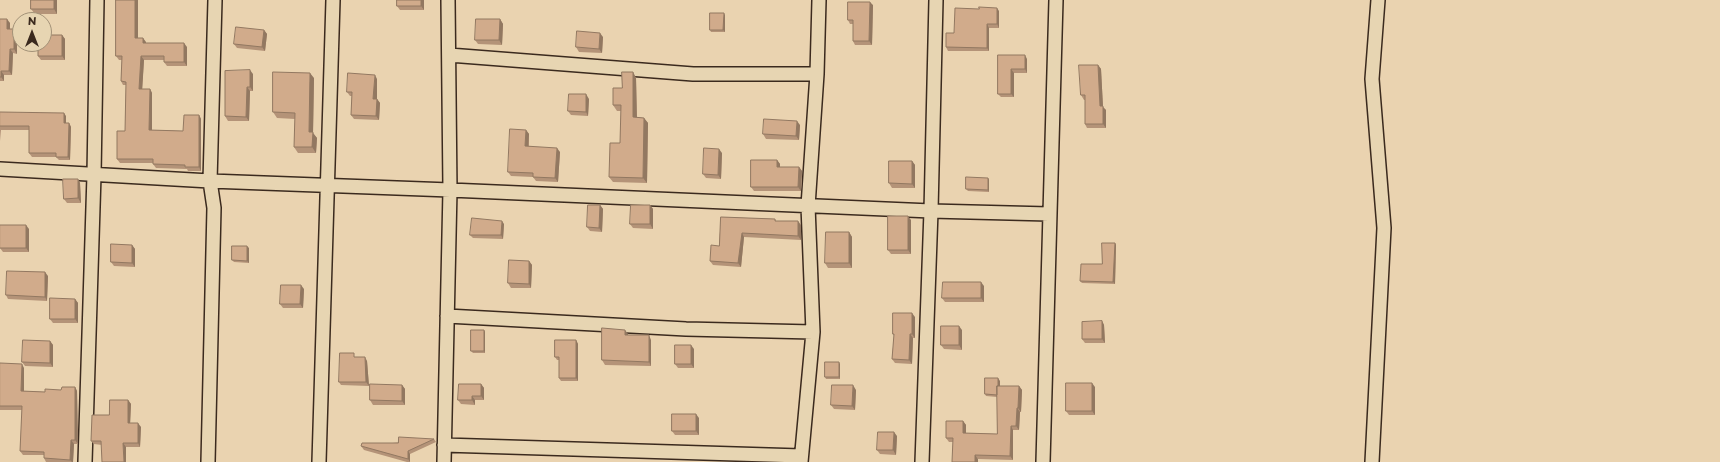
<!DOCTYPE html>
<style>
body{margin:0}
#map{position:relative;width:1720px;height:462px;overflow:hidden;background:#ead3b0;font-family:"Playpen Sans",sans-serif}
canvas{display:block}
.north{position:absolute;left:12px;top:12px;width:40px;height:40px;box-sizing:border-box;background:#e7d5b2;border:1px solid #a29177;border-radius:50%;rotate:0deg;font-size:11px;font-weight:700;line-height:16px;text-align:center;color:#3b2a1e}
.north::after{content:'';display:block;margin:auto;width:14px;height:18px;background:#3b2a1e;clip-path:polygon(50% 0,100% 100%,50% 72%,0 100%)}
</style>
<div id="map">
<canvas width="1720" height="462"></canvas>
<div class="north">N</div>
</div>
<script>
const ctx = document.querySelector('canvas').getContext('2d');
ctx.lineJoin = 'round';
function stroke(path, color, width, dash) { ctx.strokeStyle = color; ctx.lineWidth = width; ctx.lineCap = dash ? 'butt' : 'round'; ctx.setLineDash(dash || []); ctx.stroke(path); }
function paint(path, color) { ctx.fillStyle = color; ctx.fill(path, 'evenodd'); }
const minor = new Path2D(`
 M215 0 210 181 450 190 931 211 1049 214
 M449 55 693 74H817
 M0 169 210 181 214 208 208 462
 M447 316 686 329 813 332
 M444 445 801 456
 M85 462 94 175 97 0
 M319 462 333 0
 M444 462 450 190 448 0
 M801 462 813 332 808 206 817 74 819 0
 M922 462 931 211 936 0
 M1043 462 1056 0
 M1372 462 1384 228 1372 79 1378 0`);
const wall = new Path2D(`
 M57 0V14H35L31 9Z
 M138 0V38H143L146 43 187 47V66H167L164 62V60H144L142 89H150L152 93V130L183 131 199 115 201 119V171H188L187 169 156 168 153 164V163H120L117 159 125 131 126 85H123L121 81 122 60H119L116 56Z
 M424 0V10H400L397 6Z
 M873 5 872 45H855L853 41V24H850L848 20Z
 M999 11V28H989V51H948L946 47 954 33Z
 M725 15V32H711L710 30Z
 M0 19 10 23V29H14L17 33V54L13 53 12 75H4V81H0Z
 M500 19 503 24 502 45 478 44 475 40Z
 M264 30 267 34 265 51 237 48 234 44Z
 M62 35 65 39V60H41L38 56Z
 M603 37 602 53 579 52 576 47Z
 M998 55 1027 59V73H1014V97H1001L998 94Z
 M1098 65 1101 69 1103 107 1106 110V128H1087L1085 124V100H1084L1081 95Z
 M633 72 636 78 637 117 644 118 648 123 647 183 613 182 609 177 620 143 621 111H617L613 105 622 88Z
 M253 74V91H250L249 121H228L225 116Z
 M314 78 313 133 317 138 316 153H298L294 147 295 119 277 118 273 112Z
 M377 79V99L380 103 379 120 354 119 351 115 352 96H350L347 92Z
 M589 99 588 116 571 115 568 111Z
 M0 112 66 116V123H69L71 127 70 160H59L56 157H32L29 153V130H1L0 141Z
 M800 125 799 140 766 139 763 134Z
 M526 130 529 134V146L560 152 558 182 536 181 533 177 511 176 508 172Z
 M722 153 721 179 706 178 703 174Z
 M777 160 780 164V167H799L802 171 801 191H754L751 187Z
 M912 161 915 165V188H892L889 183Z
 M988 178 989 180V192L968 191 966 189Z
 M78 179 80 183 81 203H67L64 199Z
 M600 205 603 209 602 232 590 231 587 227Z
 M650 205 653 209V229L633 228 630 224Z
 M721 217 775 219 776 221 801 225V240L744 237 741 267 713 265 710 261 719 246Z
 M911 220V254H891L888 250Z
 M504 224 503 239 473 238 470 235Z
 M0 225 29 229V252H3L0 248Z
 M849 232 852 237V268H828L825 263Z
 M1115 243 1116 245 1115 284 1082 283 1080 281 1102 264Z
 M132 245 135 249V267L114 266 111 262Z
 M249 248V263L234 262 232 260Z
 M529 261 532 265 531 288H511L508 283Z
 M48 276 47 301 8 299 6 295Z
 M984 286V302H945L942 298Z
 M304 289 303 308H283L280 304Z
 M75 299 78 303V323H53L50 319Z
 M915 317V338H913L912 364 895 363 892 359 894 336 893 334Z
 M1102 321 1104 325 1105 343H1085L1082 339Z
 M484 330 485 332V353H473L471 351Z
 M962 330V350L944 349 941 345Z
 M628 334V335L651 340V366L605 365 602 360Z
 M576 340 578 344V381H561L559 378V360H557L555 357Z
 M50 341 53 345V367L25 366 22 362Z
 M694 349V368H678L675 364Z
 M357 357 367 361 369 386 341 385 339 382Z
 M0 363 24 368V391L45 392 61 390 75 387 77 391 78 444H74L73 462H46L44 458V455H23L20 451 22 410H0Z
 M840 364V379H826L825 377Z
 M1000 381V386H1019L1022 390 1021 412H1020L1019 430H1013V460L978 459 953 442H949L946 438 963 421 966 425V433L997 434V397L986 396 985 394Z
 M481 384 484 388V400H475V405L461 404 458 400Z
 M402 385 405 389V405H373L370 400Z
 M1095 387V415H1069L1066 411Z
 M856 390 855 410 834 409 831 405Z
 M128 400 131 404 130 423 141 427 140 447H126L102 445 94 444 91 441 109 415Z
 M699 418V435H675L672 431Z
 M897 436 896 455 880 454 877 450Z
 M434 439 436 442 410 454V462H407L364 450 361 446Z`);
const shadedWall = new Path2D(`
 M54 0H57V14L54 9Z
 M135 0H138V42L135 38Z
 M421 0H424V10L421 6Z
 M870 2 873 5 872 45 869 41Z
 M997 8 999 11V28L997 24Z
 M724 13 725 15V32L723 30Z
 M7 19 10 23V33L7 29Z
 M500 19 503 24 502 45 499 40Z
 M987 24 989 28V51L987 48Z
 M14 29 17 33V54L14 49Z
 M264 30 267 34 265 51 262 47Z
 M600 33 603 37 602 53 599 49Z
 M62 35 65 39V60L62 56Z
 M143 38 146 42V47L143 43Z
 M184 43 187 47V66L184 62Z
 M10 49 13 53 12 75 9 71Z
 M1025 55 1027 59V73L1025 69Z
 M141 56 144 60 142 93 139 89Z
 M1098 65 1101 69 1103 107 1106 110V128L1103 124 1100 106Z
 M1011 69 1014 73V97L1011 94Z
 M250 70 253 74V91L250 87Z
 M1 71 4 75V81L1 77Z
 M633 72 636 78 637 123 633 117Z
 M310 73 314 78 313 133 317 138 316 153 312 147 309 132Z
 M375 75 377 79V99L380 103 379 120 376 116 373 99Z
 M247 87 250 91 249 121 246 117Z
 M150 89 152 93V134L149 130Z
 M586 94 589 99 588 116 586 112Z
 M64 113 66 116V127L64 123Z
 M199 115 201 119V171L199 167Z
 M644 118 648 123 647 183 643 178Z
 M797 121 800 125 799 140 796 136Z
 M69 123 71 127 70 160 68 157Z
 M526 130 529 134 528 150 525 146Z
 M557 148 560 152 558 182 555 178Z
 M719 149 722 153 721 179 718 175Z
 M777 160 780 164V171L777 167Z
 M912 161 915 165V188L912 184Z
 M799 167 802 171 801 191 798 187Z
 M988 178 989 180V192L988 190Z
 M78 179 80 183 81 203 78 198Z
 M600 205 603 209 602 232 599 228Z
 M650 205 653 209V229L650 224Z
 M908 216 911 220V254L908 250Z
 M502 221 504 224 503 239 501 235Z
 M798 221 801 225V240L798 236Z
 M26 225 29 229V252L26 248Z
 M849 232 852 237V268L849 263Z
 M742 233 744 237 741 267 738 263Z
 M1115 243 1116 245 1115 284 1113 282Z
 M132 245 135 249V267L132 263Z
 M247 246 249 248V263L247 261Z
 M529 261 532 265 531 288 529 284Z
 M45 272 48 276 47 301 45 297Z
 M981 282 984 286V302L981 298Z
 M301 285 304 289 303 308 300 304Z
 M75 299 78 303V323L75 319Z
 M912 313 915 317V338L912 334Z
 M1102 321 1104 325 1105 343 1102 339Z
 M959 326 962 330V350L959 345Z
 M484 330 485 332V353L484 351Z
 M625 330 628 334V340L625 335Z
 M910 334 913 338 912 364 909 360Z
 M649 335 651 340V366L649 362Z
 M576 340 578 344V381L576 378Z
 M50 341 53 345V367L50 363Z
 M691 345 694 349V368L691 364Z
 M365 357 367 361 369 386 366 382Z
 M839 362 840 364V379L839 377Z
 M22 364 24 368V395L21 391Z
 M998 378 1000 381V397L998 395Z
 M1092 383 1095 387V415L1092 411Z
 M481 384 484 388V400L481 396Z
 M402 385 405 389V405L402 401Z
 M853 385 856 390 855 410 852 406Z
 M1019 386 1022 390 1021 412 1018 408Z
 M75 387 77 391 78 444 75 440Z
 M472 396 475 400V405L472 400Z
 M128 400 131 404 130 426 128 423Z
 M1017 408 1020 412 1019 430 1016 426Z
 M696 414 699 418V435L696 431Z
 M963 421 966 425V437L963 433Z
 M138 423 141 427 140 447 138 443Z
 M1011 426 1013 430V460L1010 456Z
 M894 432 897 436 896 455 893 450Z
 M71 440 74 444 73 462H72L70 460Z
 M123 443 126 447V462H124Z
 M408 451 410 454V462L408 459Z
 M975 455 978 459V462H975Z`);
const building = new Path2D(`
 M31 0H54V9H31Z
 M116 0H135V38H143V43H184V62H164V56H141L139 89H150L149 130 183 131 184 115H199V167H185V165L153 164V159H117V131H125L126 82 121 81 122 56H116Z
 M397 0H421V6H397Z
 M848 2H870L869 41H853V20H848Z
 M979 7 997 8V24H987V48L946 47V33H954L955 8 979 9Z
 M710 13H724L723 30H710Z
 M0 19H7V29H14V49H10L9 71H1V77H0Z
 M476 19H500L499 40H475Z
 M236 27 264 30 262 47 234 44Z
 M577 31 600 33 599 49 576 47Z
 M44 35H62V56H38V44H44Z
 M998 55H1025V69H1011V94H998Z
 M1079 65H1098L1100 106H1103V124H1085V95H1081Z
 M250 70V87H247L246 117 225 116V71Z
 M273 72 310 73 309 132H313L312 147H294L295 113 273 112Z
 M622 72H633V117L644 118 643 178 609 177 610 143H620L621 105H613V88H622Z
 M348 73 375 75 373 99H377L376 116 351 115 352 92H347Z
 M569 94H586V112L568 111Z
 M0 112 64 113V123H69L68 157H56V153H29V126H0Z
 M764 119 797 121 796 136 763 134Z
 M510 129 526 130 525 146 557 148 555 178 533 177V173L508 172Z
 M704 148 719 149 718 175 703 174Z
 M751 160H777V167H799L798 187H751Z
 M889 161H912V184L889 183Z
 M966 177 988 178V190L966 189Z
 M63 179H78V198L64 199Z
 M588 205H600L599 228 587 227Z
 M631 205H650V224H630Z
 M888 216H908V250H888Z
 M721 217 775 219V221H798V236L742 233 738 263 710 261 711 245 719 246Z
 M472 218 502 221 501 235H470Z
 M0 225H26V248H0Z
 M826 232H849V263H825Z
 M1102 243H1115L1113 282 1080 281 1081 264H1102Z
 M111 244 132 245V263L111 262Z
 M232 246H247V261L232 260Z
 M509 260 529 261V284L508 283Z
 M7 271 45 272V297L6 295Z
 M943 282H981V298H942Z
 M281 285H301L300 304H280Z
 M50 298 75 299V319H50Z
 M893 313H912V334H910L909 360 892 359 894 334H893Z
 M1102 321V339H1082V322Z
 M941 326H959V345H941Z
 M602 328 625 330V335H649V362L602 360Z
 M471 330H484V351H471Z
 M23 340 50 341V363L22 362Z
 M555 340H576V378H559V357H555Z
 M675 345H691V364H675Z
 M340 353H354V357H365L366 382H339Z
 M825 362H839V377H825Z
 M0 363 22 364 21 391 45 392V389L61 390 62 387H75V440H71L70 460 44 458V452L20 451 22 406H0Z
 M985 378H998V386H997V395L985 394Z
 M1066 383H1092V411H1066Z
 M370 384 402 385V401L370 400Z
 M459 384H481V396H472V400H458Z
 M832 385H853L852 406 831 405Z
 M997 386H1019L1018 408H1017L1016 426H1011L1010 456 975 455V462H952L953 438H946V421H963V433L997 434Z
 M110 400H128V423H138V443H123L124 462H102L101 441H91L92 415H109Z
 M672 414H696V431H672Z
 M878 432H894L893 450H877Z
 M399 437 434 439 408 451V459L361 446 362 443H398Z`);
stroke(minor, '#3b2a1e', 16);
stroke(minor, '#e7d5b2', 13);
paint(wall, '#b49378');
paint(shadedWall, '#927861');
paint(building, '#d1ab8b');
stroke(building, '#927861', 1);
</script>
